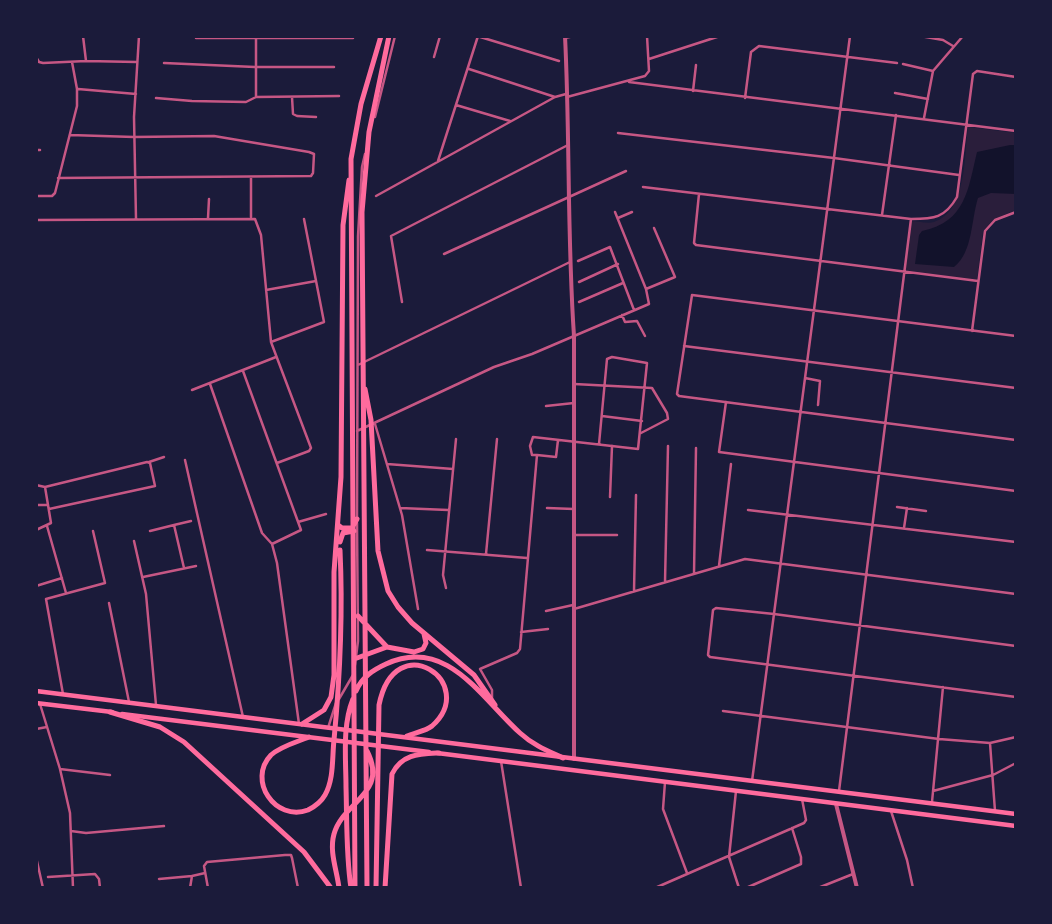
<!DOCTYPE html>
<style>
body{margin:0}
#map{position:relative;width:1052px;height:924px;overflow:hidden;background:#1b1b3a;font-family:"Sofia Sans Condensed",sans-serif}
canvas{display:block}
.frame{position:absolute;inset:0;border:38px solid #1b1b3a;pointer-events:none}
</style>
<div id="map">
<canvas width="1052" height="924"></canvas>
<div class="frame"></div>
</div>
<script>
const ctx = document.querySelector('canvas').getContext('2d');
ctx.lineJoin = 'round';
function paint(path, color) { ctx.fillStyle = color; ctx.fill(path, 'evenodd'); }
function stroke(path, color, width, dash) { ctx.strokeStyle = color; ctx.lineWidth = width; ctx.lineCap = dash ? 'butt' : 'round'; ctx.setLineDash(dash || []); ctx.stroke(path); }
const green = new Path2D(`
 M968 127 1016 133V210L994 219 983 231 977 280 904 270 910 221C917 221 928 224 934 222 967 211 964 156 968 127Z`);
const water = new Path2D(`
 M1010 145H1016V194L991 193 978 198C971 220 973 252 954 267L915 264 919 235 922 231C966 222 968 189 977 152Z`);
const minor = new Path2D(`
 M83 36 86 61
 M477 36 559 61
 M920 36 943 40 953 46
 M196 38H353
 M565 38 574 36
 M36 57 39 62 43 63 86 61 137 62
 M434 57 440 36
 M649 59 720 36
 M164 63 255 67H334
 M903 64 933 71
 M469 69 555 97
 M629 82 1016 131
 M78 89 136 94
 M693 91 696 65
 M895 93 928 99
 M256 97 339 96
 M292 97 293 114 297 116 316 117
 M567 97 645 76 649 71 647 36
 M156 98 192 101 246 102 256 97V36
 M745 98 751 52 759 46 897 63
 M456 105 510 121
 M375 117 395 36
 M924 118 933 71 963 36
 M618 133 834 158 959 175
 M36 150H40
 M438 161 478 36
 M251 177V217
 M58 178 311 176 313 173 314 154 309 152 214 136 134 137 70 135
 M643 187 911 219C934 219 945 218 957 197L973 74 977 71 1016 77
 M699 194 694 243 696 245 978 281
 M36 196H52L55 193 77 106V89L72 62
 M376 196 555 97 566 94
 M882 215 896 115
 M208 218 209 199
 M618 218 632 212
 M136 219 134 117 139 36
 M36 220 255 219 261 235 271 342 311 448 309 451 277 463
 M444 254 626 171
 M578 261 610 247 634 310
 M579 282 618 264
 M646 289 675 277 654 228
 M266 290 316 281
 M402 302 391 236 568 145
 M579 302 623 283
 M622 315 625 322 637 321 645 336
 M972 331 985 231 995 220 1016 212
 M1016 336 692 295 677 394 679 396 1016 440
 M271 342 324 322 304 219
 M684 346 1016 388
 M358 365 570 262
 M243 371 301 530 272 544 277 563 299 724
 M805 378 820 381 818 405
 M210 384 262 533 272 544
 M574 384 652 388 667 413 668 419 641 433
 M192 390 276 357
 M726 402 719 452 1016 491
 M546 406 574 403
 M602 416 642 421
 M375 424 402 515 418 609
 M357 431 494 367 532 354 649 304 646 289 615 212
 M537 455 556 457 558 440
 M185 460 243 717
 M149 462 164 457
 M387 464 453 469
 M36 485 45 487 147 462 150 463 155 486 49 509
 M610 497 612 446
 M36 505H48
 M897 507 926 511
 M400 508 448 510
 M547 508 574 509
 M748 510 1016 542
 M357 518 358 236 362 167 365 154
 M298 522 326 514
 M47 526 66 593
 M904 528 907 508
 M36 530 51 523 45 487
 M150 531 174 525
 M574 535H617
 M134 541 146 594 156 705
 M427 550 527 558
 M486 554 497 439
 M719 566 731 464
 M184 568 174 525 191 521
 M694 574 696 448
 M143 577 196 566
 M665 582 668 446
 M36 586 62 578
 M446 588 443 575 456 439
 M634 591 636 495
 M109 603 129 702
 M574 609 745 559 1016 594
 M546 611 573 605
 M521 632 548 629
 M1016 646 774 614 716 608 713 610 708 655 710 657 1016 697
 M355 665 358 641 357 523
 M63 694 46 599 105 583 93 531
 M339 699 353 675
 M492 699V690L480 669 517 653 520 649 537 455H532L530 446 533 437 638 449 647 363 612 357 607 359 599 444
 M40 704 60 769 70 813 73 888
 M723 711 939 739 990 743 1016 737
 M328 728 336 703
 M36 729 47 727
 M990 743 995 811
 M501 761 521 888
 M60 769 110 775
 M752 781 850 36
 M665 782 663 809 687 873
 M736 791 729 857 739 888
 M839 791 911 219
 M933 791 993 775 1016 763
 M932 802 943 687
 M891 811 907 860 913 888
 M71 831 86 833 164 826
 M36 857 43 888
 M48 877 95 874 99 879 100 888
 M159 879 192 876
 M190 888 192 876 205 873
 M208 888 204 866 207 862 285 855H291L292 858 298 888
 M655 888 804 823 806 820 802 799
 M746 888 801 864V857L792 828
 M818 888 853 874`);
const tertiary = new Path2D(`
 M565 36C570 136 567 236 574 336V759
 M836 804 857 888`);
const primary = new Path2D(`
 M36 691 1016 814
 M36 703 112 712
 M122 714 429 752
 M437 753 1016 826`);
const motorway = new Path2D(`
 M365 389 371 420 378 551 388 591 398 607 412 623 474 675 495 705
 M338 525 342 528H352L357 519
 M340 542 343 533 354 531
 M358 616 387 647
 M357 658 387 647 414 652 423 649 426 643 424 634
 M356 691C362 677 373 670 386 664 447 636 481 698 520 733 533 745 548 751 563 758
 M110 712 160 727 184 742 304 852 331 888
 M302 724 324 710 331 697 334 675V572L341 477 343 225 349 180
 M309 737C297 742 281 746 271 755 247 780 275 822 308 810 314 807 321 802 325 795 334 779 332 758 334 740 340 677 343 614 340 550
 M339 888C337 870 329 852 334 834 343 801 389 794 367 751
 M351 888C346 855 347 821 346 787 346 759 342 726 353 699
 M355 888 351 159 361 104 381 36
 M367 888 362 212 369 132 389 36
 M376 888 379 705C395 625 480 683 432 726 426 731 414 733 407 736
 M385 888 392 774C402 754 419 754 439 753`);
paint(green, '#2a1e3b');
paint(water, '#12122b');
stroke(minor, '#c65784', 2.5);
stroke(tertiary, '#c65784', 4);
stroke(primary, '#ff6b9d', 4.5);
stroke(motorway, '#ff6b9d', 5);
</script>
